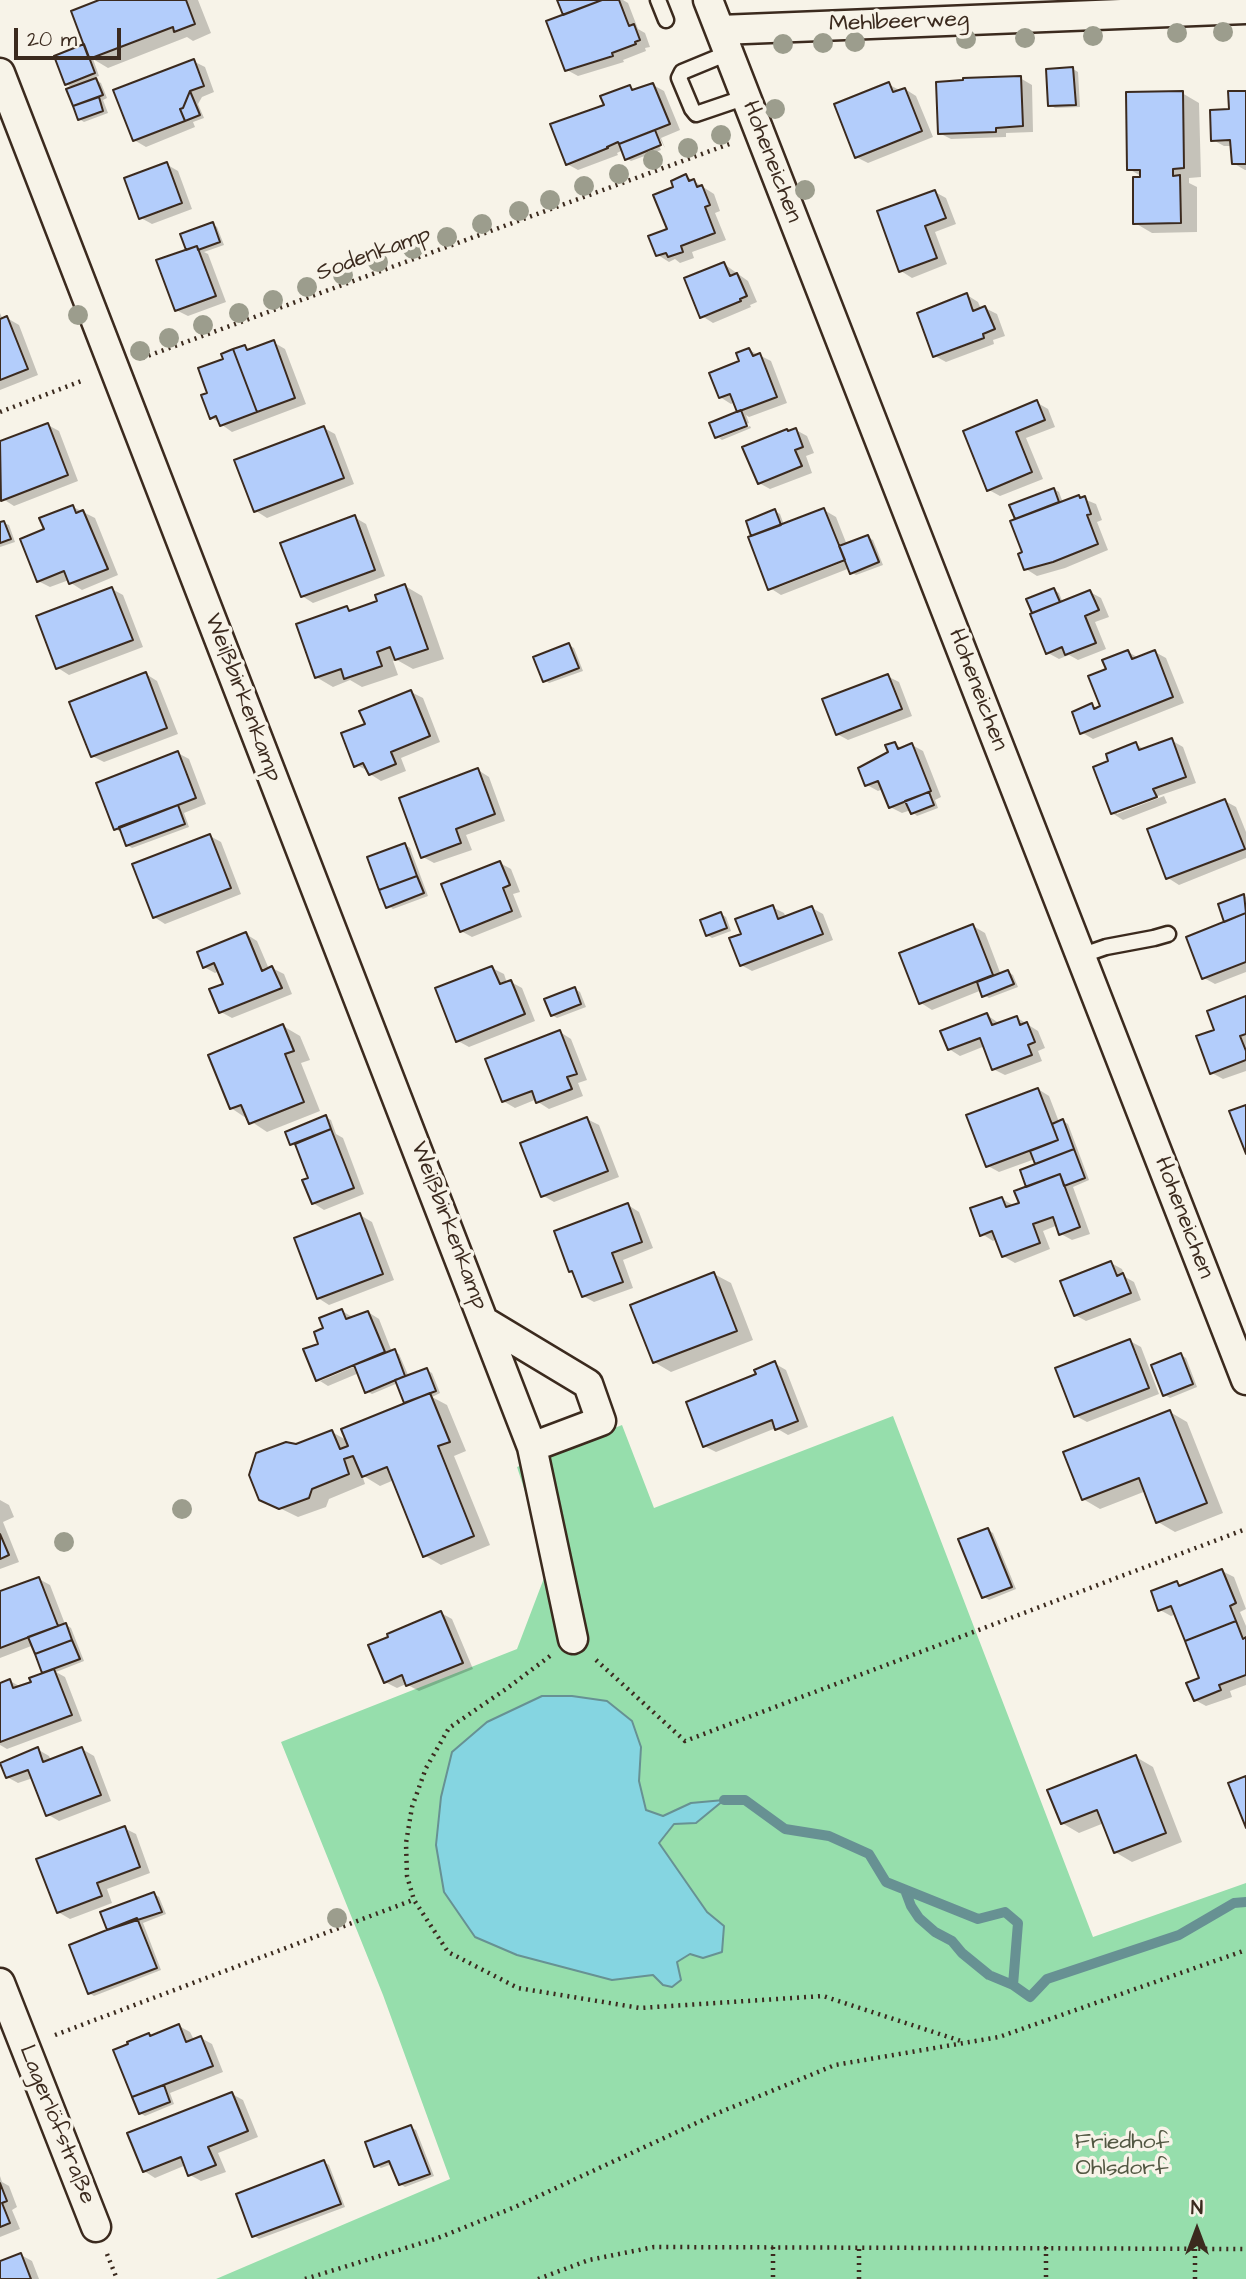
<!DOCTYPE html>
<meta charset="utf-8">
<style>
body{margin:0}
#map{position:relative;width:1246px;height:2279px;overflow:hidden;background:#f7f3e8;font-family:"Architects Daughter",sans-serif}
canvas{display:block}
.north{position:absolute;left:1162px;top:2195px;width:70px;height:70px;-webkit-text-stroke:5px #f7f3e8;paint-order:stroke;rotate:0deg;font-size:19px;font-weight:700;line-height:28px;text-align:center;color:#3b2a1e}
.north::after{content:'';display:block;margin:auto;width:24px;height:32px;background:#3b2a1e;clip-path:polygon(50% 0,100% 100%,50% 72%,0 100%)}
.scale{position:absolute;left:14px;top:28px;width:107px;height:32px;box-sizing:border-box;border:4px solid #3b2a1e;border-top:0;padding-left:9px;font-size:21px;line-height:24px;white-space:nowrap;color:#3b2a1e;-webkit-text-stroke:5px #f7f3e8;paint-order:stroke}
</style>
<div id="map">
<canvas width="1246" height="2279"></canvas>
<div class="north">N</div>
<div class="scale">20 m</div>
</div>
<script>
const ctx = document.querySelector('canvas').getContext('2d');
ctx.lineJoin = 'round';
function paint(path, color) { ctx.fillStyle = color; ctx.fill(path, 'evenodd'); }
function stroke(path, color, width, dash) { ctx.strokeStyle = color; ctx.lineWidth = width; ctx.lineCap = dash ? 'butt' : 'round'; ctx.setLineDash(dash || []); ctx.stroke(path); }
function label(font, color, halo, rows, align = 'center') {
  ctx.font = font + ' "Architects Daughter",sans-serif'; ctx.lineWidth = 7; ctx.setLineDash([]); ctx.textBaseline = 'middle'; ctx.strokeStyle = halo; ctx.fillStyle = color; for (const [text, x, y, turn = 0] of rows) {
    ctx.save(); ctx.translate(x, y); ctx.rotate((+turn || 0) * Math.PI / 180); ctx.textAlign = isNaN(turn) ? turn : align; if (halo) ctx.strokeText(text, 0, 0); ctx.fillText(text, 0, 0); ctx.restore();
  }
}
const green = new Path2D(`
 M893 1416 1093 1937 1246 1883V2279H216L450 2179 383 1995 281 1742 517 1649 549 1565 517 1467 622 1425 654 1508ZM641 1747 639 1781 646 1810 663 1816 691 1803 696 1823 674 1824 659 1843 707 1912 690 1954 677 1962 681 1980 663 1985 653 1975 612 1980Z`);
const water = new Path2D(`
 M542 1696H572L607 1701 632 1721 641 1747 639 1781 646 1810 663 1816 691 1803 724 1800 696 1823 674 1824 659 1843 707 1912 724 1926 722 1952 703 1958 690 1954 677 1962 681 1980 672 1987 663 1985 653 1975 612 1980 517 1955 475 1937 444 1892 436 1845 441 1797 452 1752 487 1722Z`);
const shadow = new Path2D(`
 M104 0H198L211 33 193 41 187 37 108 68 93 59 99 76 93 78 101 83 107 98 103 100 108 113 84 122 79 119 68 90 74 88 66 84 86 46Z
 M559 0H623L628 3 638 29 645 33 650 47 645 48 646 51 623 60 624 62 578 76 567 70 565 16Z
 M193 61 205 67 214 92 202 97 198 104 204 118 193 122 195 127 146 147 134 140Z
 M1073 69 1078 72 1080 107 1055 108 1050 105Z
 M1020 78 1032 85 1033 132 1006 133V137L951 139 939 133Z
 M888 84 901 91 905 89 916 96 933 137 868 163 856 157Z
 M653 85 664 91 680 130 661 138 665 148 660 139H656L661 150 631 161 626 158 623 150 617 153 618 155 578 170 567 164 606 106 630 87 637 91Z
 M1246 92V170H1245L1233 163V146H1224L1213 140 1231 111Z
 M1182 93 1199 103 1201 177 1189 178V183L1197 187V232L1152 233 1135 223 1146 179 1129 169Z
 M166 164 178 171 192 209 152 224 141 218Z
 M686 176 714 194 720 211 715 213 726 240 692 252 694 258 680 263 675 259 669 262 658 255 669 230 676 188Z
 M935 192 946 198 956 224 935 232 947 264 912 278 901 271Z
 M212 224 217 227 224 245 204 252 208 254 226 302 188 316 176 310 190 250Z
 M724 264 748 281 757 302 750 305 751 307 713 323 702 316Z
 M967 295 978 302 981 309 985 308 997 314 1005 336 993 340 994 344 946 362 935 356Z
 M0 313 3 320 7 318 19 325 38 375 0 390Z
 M273 342 285 349 306 404 232 432 211 417 209 394 225 360 245 347 251 350Z
 M749 350 771 361 787 403 749 417 746 415 749 423 718 435V437L711 424 739 413 735 402 731 404 720 397 711 374 741 362 738 354Z
 M1036 402 1048 409 1055 427 1026 438 1043 479 1000 496 989 490 965 432Z
 M48 425 59 431 78 481 14 506 3 499 0 492V443Z
 M750 426 751 428 722 440 719 438Z
 M324 428 335 434 354 484 267 518 256 511Z
 M796 430 807 436 814 453 806 456 812 473 770 489 759 483 789 433Z
 M1054 489 1059 492 1063 503 1079 497 1096 504 1102 520 1097 522 1108 550 1065 568 1037 576 1026 569 1017 520 1012 506Z
 M73 507 95 518 118 575 82 590 71 583 69 580 50 587 38 581 46 530Z
 M824 510 836 517 847 545 868 537 873 540 883 565 856 575 851 572 850 568 781 595 770 588 775 511 780 514 784 525ZM846 558V561L779 587 778 584Z
 M354 517 366 524 385 576 313 603 302 596Z
 M4 523 9 525 15 542 0 547V524Z
 M405 586 422 596 444 659 413 669 397 660 393 661 398 675 362 687 350 680 333 687 316 677 347 607 354 612 379 602Z
 M112 589 123 595 143 647 69 675 58 668Z
 M1054 590 1059 593 1063 603 1090 592 1101 598 1109 617 1095 622 1106 649 1078 660 1069 655 1059 659 1048 653 1037 614 1034 612Z
 M569 645 574 648 583 671 549 683 544 680Z
 M1128 652 1139 658 1155 652 1166 658 1184 703 1093 739 1081 732 1092 705 1098 709 1102 707 1108 670Z
 M146 674 157 681 178 734 104 762 92 756Z
 M887 676 899 682 912 716 848 740 837 734Z
 M411 692 423 698 440 742 401 758 406 771 381 781 370 774 369 771 356 765 367 725Z
 M1171 740 1183 747 1196 783 1117 810V814L1164 796 1167 803 1123 820 1112 813 1111 762 1136 744 1145 750Z
 M895 744 903 749 912 745 923 751 941 797 935 800 938 808 917 816 911 810 902 813 890 807 883 789 878 791 867 785Z
 M178 753 189 759 206 804 184 813 189 827 132 848 127 845 123 833 115 829Z
 M478 770 489 777 505 821 466 835 472 850 434 863 423 857Z
 M1225 801 1236 807 1246 832V858L1179 885 1168 878Z
 M210 836 221 842 241 894 165 924 154 917Z
 M405 845 410 848 428 896 393 909 388 906Z
 M500 863 511 869 520 892 513 894 522 917 472 937 461 931Z
 M1244 896 1246 897V972L1215 984 1204 978 1228 922Z
 M772 907 784 913 786 918 812 908 823 914 833 940 752 971 741 965 743 935Z
 M721 914 726 917 731 931 712 938 707 935Z
 M973 926 985 933 1001 975 1008 972 1013 975 1018 987 989 998 984 995 982 990 932 1010 921 1003Z
 M246 934 257 941 269 969 272 968 284 974 292 994 232 1018 221 1012 225 985 220 971 215 973 204 967Z
 M492 968 504 974 507 983 511 982 522 988 535 1021 469 1047 458 1041Z
 M575 989 580 992 586 1007 557 1018 552 1015Z
 M1246 998V1071L1223 1079 1212 1073 1216 1031Z
 M987 1015 1000 1024 1016 1017 1038 1031 1045 1048 1038 1051 1042 1061 1005 1075 993 1069 985 1046 960 1056 949 1049Z
 M283 1026 300 1036 310 1060 301 1063 320 1111 267 1132 231 1108Z
 M560 1032 571 1039 587 1080 578 1083 583 1096 549 1109 538 1102 537 1099 515 1108 503 1101Z
 M1038 1089 1049 1096 1059 1122 1063 1121 1068 1124 1089 1180 1073 1187 1090 1234 1072 1240 1061 1234 1058 1225 1043 1231 1050 1249 1015 1263 1003 1256 997 1239 993 1241 982 1234 1002 1199 1013 1205 1021 1204 1037 1165 1035 1159 999 1172 988 1166Z
 M326 1117 331 1120 336 1134 343 1138 364 1194 324 1210 313 1203 311 1179 297 1147 292 1144Z
 M587 1119 599 1125 619 1177 554 1202 542 1195Z
 M628 1205 639 1212 653 1248 623 1260 633 1288 594 1302 583 1296 575 1274 571 1271Z
 M360 1215 372 1222 394 1280 329 1305 318 1298Z
 M1111 1263 1122 1269 1125 1277 1134 1282 1141 1300 1086 1321 1075 1315Z
 M714 1274 731 1283 753 1340 671 1372 654 1362Z
 M342 1311 354 1318 368 1312 379 1319 392 1352 399 1354 409 1377 427 1370 432 1373 440 1393 432 1397 447 1405 466 1451 454 1456 490 1545 441 1565 424 1555 394 1480 380 1486 362 1475 365 1484 329 1499 326 1507 298 1517 261 1499 296 1446 332 1432 348 1441 409 1404 406 1402 398 1383 372 1394 366 1391 359 1373 328 1386 320 1381 356 1366V1362L321 1345 325 1329Z
 M1130 1341 1141 1347 1159 1394 1087 1422 1076 1416Z
 M1181 1355 1186 1358 1197 1387 1170 1398 1165 1395Z
 M774 1363 786 1370 808 1427 788 1435 776 1428 716 1452 704 1446Z
 M1170 1412 1187 1422 1223 1513 1175 1532 1158 1522 1146 1491 1100 1509 1083 1499Z
 M0 1500 9 1505 14 1517 3 1522 19 1562 0 1569Z
 M988 1530 993 1533 1016 1589 989 1600 984 1597Z
 M1222 1571 1234 1577 1246 1609 1240 1612 1246 1626V1685L1230 1691 1232 1697 1206 1706 1195 1700 1201 1678 1176 1614 1171 1616 1160 1610 1177 1583 1183 1586Z
 M39 1579 50 1585 65 1624 71 1628 84 1661 56 1672 65 1677 82 1721 7 1749 0 1745V1685L10 1681 21 1687 33 1683 47 1673 44 1672 34 1645 0 1658V1593Z
 M441 1613 452 1619 473 1669 419 1691 406 1684 397 1688 385 1682 391 1638Z
 M37 1749 49 1756 51 1761 82 1749 94 1756 111 1801 59 1821 47 1814 33 1778 18 1783 7 1777Z
 M1136 1757 1153 1767 1182 1842 1132 1862 1115 1852 1104 1823 1079 1833 1062 1823Z
 M124 1828 136 1834 150 1873 107 1889 112 1903 70 1919 58 1912Z
 M154 1894 159 1897 166 1914 143 1923 161 1970 94 1996 89 1993 109 1931Z
 M179 2026 190 2032 194 2040 201 2038 212 2044 223 2072 170 2093 174 2104 145 2116 140 2113 116 2051Z
 M232 2094 243 2100 258 2137 218 2153 226 2172 201 2181 190 2175 186 2165 155 2178 144 2171Z
 M410 2127 416 2130 434 2176 405 2187 400 2184 392 2164 381 2168 376 2165Z
 M324 2162 329 2165 345 2207 259 2239 254 2236Z
 M0 2176 2 2182 9 2186 17 2207 12 2210 20 2229 0 2237Z
 M21 2255 32 2261 39 2279H0V2262Z`);
const stream = new Path2D(`
 M724 1800H745L785 1829 829 1836 869 1854 886 1882 978 1919 1005 1912 1018 1923 1013 1985 1030 1997 1047 1979 1179 1935 1234 1903 1246 1902
 M905 1890 911 1906 919 1918 935 1932 952 1941 962 1953 989 1975 1013 1985`);
const building = new Path2D(`
 M99 0H186L195 24 174 32 173 27 89 59 71 11Z
 M557 0H602L563 15Z
 M602 0H619L629 26 634 24 640 40 635 42 636 44 612 53 613 56 565 71 546 21Z
 M84 44 95 73 65 85 54 56Z
 M194 59 204 86 190 91 183 108 180 109 185 121 133 141 113 90Z
 M1073 67 1076 105 1048 106 1046 69Z
 M1021 76 1023 126 996 128V132L938 134 936 82 963 80V78Z
 M96 78 103 95 73 106 66 89Z
 M889 82 893 92 905 88 922 131 855 158 834 104Z
 M653 83 670 124 619 144 618 142 607 147 608 148 566 165 550 124 604 105 600 96 630 85 632 90Z
 M190 91 200 115 185 121 180 109 183 108Z
 M1183 91 1184 168 1173 169V176L1180 175 1181 223 1133 224V177H1140V170H1127L1126 92Z
 M1228 91H1246V164H1232L1230 140 1211 141 1210 110 1229 109Z
 M99 97 103 111 78 120 73 106Z
 M655 130 661 145 625 160 619 144Z
 M167 162 182 203 139 219 124 178Z
 M686 174 689 181 694 179 697 187 702 185 710 205 705 207 715 233 681 246 683 252 668 257 666 253 656 256 648 236 667 229 653 195 673 187 671 181Z
 M935 190 946 218 925 226 937 258 899 272 877 211Z
 M213 222 220 242 198 250 197 246 186 250 180 234Z
 M197 246 216 296 175 311 156 260Z
 M724 262 730 276 737 273 747 296 740 299 741 301 700 318 684 278Z
 M967 293 973 311 985 306 995 329 983 334 984 338 933 357 917 313Z
 M7 316 28 369 0 380V319Z
 M274 340 295 398 257 412 233 349 245 345 247 350Z
 M749 348 753 356 760 353 777 397 737 412 730 394 719 398 709 373 739 361 736 353Z
 M233 349 257 412 220 426 216 416 210 419 201 395 207 393 198 368 223 359 221 354Z
 M1037 400 1045 420 1016 432 1032 472 987 491 963 431Z
 M741 410 747 426 715 438 709 423Z
 M48 423 68 475 1 501 0 441Z
 M324 426 344 478 254 512 234 460Z
 M796 428 803 447 795 450 802 466 758 484 742 447 787 429 788 431Z
 M1054 488 1059 502 1015 519 1009 505Z
 M1079 495 1080 498 1085 496 1091 514 1087 515 1098 544 1053 562 1024 570 1018 554 1022 552 1010 521Z
 M73 505 76 513 83 510 108 569 69 584 64 571 37 582 20 539 44 529 39 518Z
 M824 508 845 560 768 590 748 537Z
 M775 509 781 525 751 536 746 521Z
 M355 515 375 570 301 597 280 543Z
 M4 521 11 539 0 543V522Z
 M868 535 879 562 850 574 839 546Z
 M405 584 428 649 395 660 390 647 377 652 382 666 344 679 341 669 315 678 296 624 347 606 349 611 377 601 375 595Z
 M112 587 133 640 56 669 36 616Z
 M1054 588 1060 602 1032 613 1026 599Z
 M1090 590 1099 610 1085 616 1096 643 1065 655 1062 647 1046 654 1030 614Z
 M569 643 579 668 543 682 533 657Z
 M1128 650 1132 659 1155 650 1173 697 1080 734 1072 712 1092 703 1094 709 1100 706 1088 676 1106 669 1102 660Z
 M146 672 167 728 91 757 69 702Z
 M888 674 902 709 836 735 822 699Z
 M411 690 430 736 391 752 396 764 369 775 363 763 354 767 341 733 365 724 359 711Z
 M1172 738 1186 777 1153 789 1157 797 1111 814 1093 767 1108 761 1106 754 1136 742 1139 750Z
 M895 742 898 749 912 743 931 791 889 808 878 781 865 786 858 768 888 752 885 745Z
 M178 751 196 798 114 830 96 783Z
 M478 768 495 814 456 829 461 843 421 858 399 798Z
 M929 792 934 805 911 814 905 801Z
 M1225 799 1245 849 1166 879 1147 829Z
 M178 805 185 824 126 846 119 827Z
 M210 834 231 888 153 918 132 864Z
 M405 843 417 876 379 890 367 857Z
 M500 861 510 885 503 888 512 911 460 932 441 884Z
 M417 876 424 893 386 908 379 890Z
 M1244 894 1246 913 1224 922 1218 904Z
 M773 905 778 919 812 906 823 934 740 966 729 938 741 934 735 919Z
 M721 912 727 928 706 936 700 920Z
 M1246 913V962L1202 979 1186 937Z
 M973 924 993 975 919 1004 899 953Z
 M246 932 262 971 272 966 282 988 219 1013 209 989 223 984 214 963 203 968 197 952Z
 M492 966 500 984 511 980 525 1014 456 1042 435 988Z
 M1008 970 1014 984 982 997 977 982Z
 M575 987 581 1004 551 1016 544 999Z
 M1246 996V1034L1240 1036 1246 1051V1060L1210 1074 1196 1036 1214 1030 1207 1011Z
 M987 1013 992 1025 1017 1016 1020 1025 1027 1022 1035 1042 1028 1045 1032 1055 992 1070 980 1038 948 1050 940 1031Z
 M283 1024 294 1051 285 1054 304 1102 249 1124 241 1105 230 1109 208 1055Z
 M560 1030 577 1074 567 1077 572 1089 536 1103 532 1091 502 1102 485 1059Z
 M1038 1088 1058 1140 986 1167 966 1115Z
 M1246 1105V1154L1229 1111Z
 M326 1115 331 1129 290 1145 285 1132Z
 M587 1117 608 1171 541 1197 520 1143Z
 M1063 1119 1074 1149 1035 1164 1030 1151 1058 1140 1052 1124Z
 M331 1129 354 1188 312 1204 302 1180 308 1178 295 1144Z
 M1074 1149 1085 1178 1064 1186 1060 1174 1026 1187 1020 1170Z
 M1060 1174 1080 1227 1059 1235 1053 1217 1033 1224 1040 1243 1002 1257 992 1231 980 1236 970 1208 1002 1197 1006 1207 1019 1203 1014 1191Z
 M628 1203 642 1242 612 1253 623 1282 582 1297 572 1271 569 1272 554 1231Z
 M360 1213 383 1274 317 1299 294 1238Z
 M1111 1261 1117 1276 1123 1273 1131 1293 1074 1316 1060 1281Z
 M714 1272 737 1331 653 1363 630 1305Z
 M342 1309 346 1319 368 1311 385 1352 316 1381 303 1349 318 1344 314 1332 323 1328 319 1318Z
 M1130 1339 1149 1388 1074 1417 1055 1368Z
 M395 1349 405 1376 365 1393 354 1365Z
 M1181 1353 1193 1384 1163 1396 1151 1365Z
 M775 1361 798 1421 775 1430 772 1420 703 1447 686 1402 756 1374 754 1370Z
 M427 1368 436 1391 404 1403 395 1380Z
 M430 1393 450 1442 438 1446 474 1536 423 1557 387 1467 362 1477 353 1456 344 1459 349 1474 312 1489 309 1498 279 1509 259 1500 249 1475 256 1453 286 1442 296 1444 332 1430 340 1449 348 1446 341 1429Z
 M1170 1410 1207 1503 1156 1523 1139 1478 1082 1500 1063 1452Z
 M988 1528 1012 1587 982 1598 958 1539Z
 M0 1534 9 1555 0 1559Z
 M1222 1569 1236 1603 1230 1606 1236 1621 1185 1641 1171 1606 1158 1611 1151 1591 1177 1581 1179 1586Z
 M39 1577 58 1626 0 1648V1591Z
 M441 1611 463 1663 406 1686 402 1675 384 1683 368 1645 388 1637 387 1634Z
 M1236 1621 1243 1639 1246 1637V1675L1219 1685 1221 1690 1194 1701 1186 1683 1199 1678 1185 1641Z
 M66 1623 72 1640 35 1654 28 1637Z
 M72 1640 80 1659 42 1673 35 1654Z
 M54 1669 72 1715 0 1742V1683L10 1679 13 1688 31 1682 29 1678Z
 M38 1747 43 1762 82 1747 101 1795 46 1816 28 1770 6 1778 0 1763Z
 M1136 1755 1166 1833 1114 1853 1097 1810 1061 1824 1047 1790Z
 M1246 1776V1828L1228 1783Z
 M125 1826 140 1867 97 1883 102 1896 57 1913 36 1859Z
 M154 1892 162 1912 107 1930 100 1912Z
 M137 1918 157 1968 88 1994 69 1945Z
 M179 2024 186 2042 201 2036 213 2066 132 2097 113 2050 128 2044 127 2042 149 2033 150 2036Z
 M164 2085 170 2102 139 2114 132 2097Z
 M232 2092 248 2131 208 2147 216 2165 188 2176 181 2157 143 2172 127 2133Z
 M411 2125 430 2174 399 2185 389 2161 374 2167 365 2142Z
 M324 2160 341 2204 252 2237 236 2194Z
 M0 2183 7 2201 2 2203 10 2223 0 2227Z
 M21 2253 31 2279H0V2261Z`);
const path = new Path2D(`
 M142 358 732 143
 M0 412 84 380
 M550 1656 506 1689 449 1728 426 1768 412 1807 406 1843 407 1876 414 1900 448 1952 518 1988 640 2008 823 1996 964 2042
 M596 1660 685 1741 1246 1529
 M55 2035 413 1900
 M773 2247V2279
 M1046 2247V2279
 M1195 2249V2279
 M107 2254 117 2279
 M305 2279 438 2238 515 2207 718 2113 835 2065 999 2037 1246 1950
 M538 2279 589 2260 654 2247 1246 2249
 M859 2279V2247`);
const lane = new Path2D(`
 M658 0 666 20
 M728 53 682 72 679 78 692 109 696 114 746 97
 M1080 956 1106 947 1154 938 1168 934`);
const street = new Path2D(`
 M708 0 1246 1380
 M720 30 1246 9
 M0 73 532 1447 601 1421 588 1384 485 1322
 M532 1447 573 1639
 M0 1983 96 2227`);
const trees = [
 [1223,32],
 [1177,33],
 [1093,36],
 [1025,38],
 [966,39],
 [855,42],
 [823,43],
 [783,44],
 [775,109],
 [721,135],
 [688,148],
 [653,160],
 [619,174],
 [584,186],
 [805,190],
 [550,200],
 [519,211],
 [482,224],
 [447,237],
 [413,249],
 [378,262],
 [343,275],
 [307,287],
 [273,300],
 [239,313],
 [78,315],
 [203,325],
 [169,338],
 [140,351],
 [182,1509],
 [64,1542],
 [337,1918]
];
const streetNames = [
 ["Mehlbeerweg",899,23,-2],
 ["Hoheneichen",771,162,69],
 ["Sodenkamp",374,255,-20],
 ["Hoheneichen",977,690,69],
 ["Weißbirkenkamp",242,698,69],
 ["Hoheneichen",1183,1218,69],
 ["Weißbirkenkamp",448,1226,69],
 ["Lagerlöfstraße",56,2125,68]
];
const parkNames = [
 ["Friedhof",1122,2143],
 ["Ohlsdorf",1122,2169]
];
paint(green, '#96deac');
paint(water, '#85d5e1');
stroke(water, '#679193', 2);
paint(shadow, '#0003');
stroke(stream, '#679193', 10);
paint(building, '#b3cdfb');
stroke(building, '#3b2a1e', 2);
stroke(lane, '#3b2a1e', 19);
stroke(street, '#3b2a1e', 33);
stroke(path, '#3b2a1e', 4.5, [2, 5]);
stroke(lane, '#f7f3e8', 14);
stroke(street, '#f7f3e8', 28);
ctx.fillStyle = '#9c9d8d';
for (const [x, y] of trees) { ctx.beginPath(); ctx.arc(x, y, 10, 0, 2 * Math.PI); ctx.fill(); }
label('23px', '#3b2a1e', '#f7f3e8', streetNames);
label('23px', '#525742', '#f7f3e8', parkNames);
</script>
